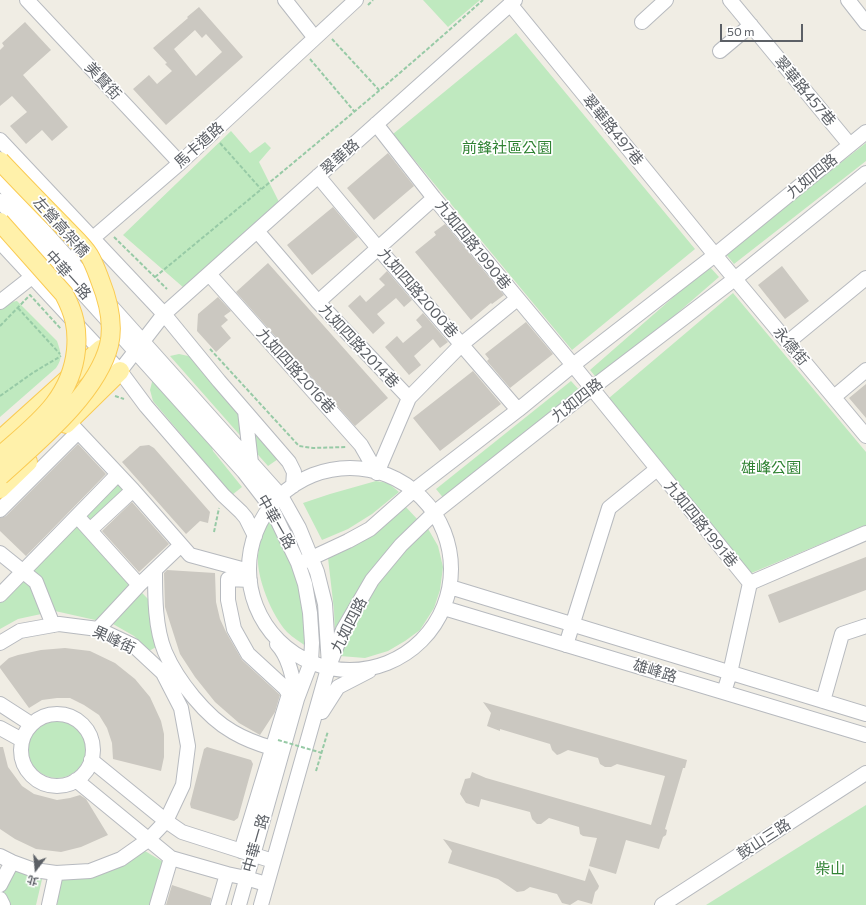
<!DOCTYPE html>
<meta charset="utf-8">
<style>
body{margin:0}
#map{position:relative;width:866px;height:905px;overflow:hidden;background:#f0ede4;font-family:Commissioner,"Noto Sans TC",sans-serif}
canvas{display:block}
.north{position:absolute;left:16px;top:849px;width:40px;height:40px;-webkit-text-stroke:3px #fff;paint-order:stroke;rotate:196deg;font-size:11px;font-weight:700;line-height:16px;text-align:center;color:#5c6066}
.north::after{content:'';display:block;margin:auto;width:14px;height:18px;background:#5c6066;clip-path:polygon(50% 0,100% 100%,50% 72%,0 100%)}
.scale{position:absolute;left:720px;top:24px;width:83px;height:18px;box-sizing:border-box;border:2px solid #5c6066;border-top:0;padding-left:5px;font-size:12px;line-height:14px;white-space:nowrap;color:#5c6066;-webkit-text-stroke:3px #fff;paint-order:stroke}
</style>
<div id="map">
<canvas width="866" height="905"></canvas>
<div class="north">北</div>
<div class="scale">50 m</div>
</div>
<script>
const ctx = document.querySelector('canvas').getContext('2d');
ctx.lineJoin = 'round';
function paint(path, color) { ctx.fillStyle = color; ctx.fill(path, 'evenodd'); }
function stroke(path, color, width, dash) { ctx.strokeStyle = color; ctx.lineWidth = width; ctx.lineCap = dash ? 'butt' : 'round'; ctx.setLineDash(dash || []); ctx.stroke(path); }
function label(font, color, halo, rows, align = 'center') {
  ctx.font = font + ' Commissioner,"Noto Sans TC",sans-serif'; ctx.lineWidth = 3.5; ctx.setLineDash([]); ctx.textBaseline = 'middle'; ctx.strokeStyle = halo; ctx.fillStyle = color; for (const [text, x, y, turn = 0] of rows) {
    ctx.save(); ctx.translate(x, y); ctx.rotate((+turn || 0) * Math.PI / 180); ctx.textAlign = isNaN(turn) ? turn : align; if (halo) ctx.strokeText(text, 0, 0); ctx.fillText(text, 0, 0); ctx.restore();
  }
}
const green = new Path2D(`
 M423 0H480L448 27Z
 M516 33 695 249 572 350 393 134Z
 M231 131 250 153 265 142 271 148 259 162 279 202 184 288 123 235Z
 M866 143V161L734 264 725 253Z
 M709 266 719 277 599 381 590 370Z
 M733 293 866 452V525L749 574 609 398Z
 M17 301 57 341C61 353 63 358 56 368L0 417V307L5 303Z
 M179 354 193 357 241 412 245 441 170 356Z
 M153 378 210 439 213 451 242 487 232 495 153 401 150 390Z
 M571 381 581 392 445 500 436 489Z
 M249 422 281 457 268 466 252 448Z
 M118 479 128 490 83 532 148 599 156 647 149 651 134 636 113 624 55 611 18 619 0 629V603Z
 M376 481 388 483 399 492 372 514 348 529 322 540 303 503 330 494Z
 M404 505 419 521 335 635 334 610 328 558Z
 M271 517 301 588 307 647C301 642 293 638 287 632 272 616 256 577 258 555 259 542 265 528 271 517Z
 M427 527 438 546 443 567 440 590 434 608 420 630 405 641 388 651 365 658 340 656 360 612 383 574Z
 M28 749a29 29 0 1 1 58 0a29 29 0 1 1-58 0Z
 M866 805V905H706Z
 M145 851 165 863 153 905H57L61 878 123 865Z
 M15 868 43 875 36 905H8L2 894Z`);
const building = new Path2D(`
 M199 7 243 57 166 125 133 89 149 75 157 84 172 71 165 64 167 63 153 48 188 18 187 17ZM195 30 202 38 206 34 222 52 196 76 174 49Z
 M25 22 51 50 23 75 68 127 52 141 42 130 26 144 10 126 27 112 12 96 0 106V50L4 46 2 43Z
 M388 153 414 186 374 220 347 188Z
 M333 207 358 237 312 275 287 245Z
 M445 224 504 295 492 304 491 303 471 320 415 252 436 235 434 232Z
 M268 263 388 398 355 426 236 292Z
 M782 266 809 301 785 319 758 285Z
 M387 271 412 300 404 307 396 298 377 314 385 323 373 334 348 306 360 295 366 302 385 285 379 279Z
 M218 297 231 311 224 316 228 320 221 326 231 338 216 352 197 331 198 314Z
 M423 313 448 342 440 348 433 339 414 356 421 365 409 375 385 347 397 336 403 343 422 327 416 320Z
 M526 322 553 354 510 388 487 361 489 359 485 354Z
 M473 371 501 404 440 451 413 418Z
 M866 384V418L849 398Z
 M78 444 106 474 26 556 0 531V518L6 516Z
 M149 445 154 448 210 512 208 523 200 521 186 534 122 462 140 446Z
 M132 502 169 544 139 572 102 531Z
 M866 557V590L779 623 768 595Z
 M167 570 215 573 216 602 220 619 226 632 242 660 280 695 275 712 260 735 239 723 215 702 195 677 180 654 165 607 164 573Z
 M65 648 90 651 115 663 135 679 150 697 161 721 164 734V757L161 771 113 759 112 743 107 728 99 715 84 705 70 698H57L42 700 29 708 0 668V666L9 658 18 655 41 650Z
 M483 702 687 760 685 768H683L665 829 667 830 666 835 663 837 659 849 626 840 616 874 589 866 597 838 583 836 580 834 579 827 549 818 541 824H537L532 819 530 812 481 799 479 807 466 803 460 794 465 779 470 778 472 772 486 778 651 825 665 776 617 764 611 767H605L600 764 598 758 568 750 560 754 557 755 552 750 550 744 500 729V731L487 726 491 713Z
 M0 747H3L8 767 22 786 34 794 57 800 70 798 80 795 86 799 108 835 81 847 61 852 36 849 15 839 0 829Z
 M207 747 251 760 253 764 238 818 234 821 191 808 190 804 204 749Z
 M443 839 585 881 589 868 599 886 598 889 595 892 592 904 578 900 570 905 562 903 557 894 530 887 524 891 517 892 498 879 448 863 452 851Z
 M172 885 211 898 210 905H166Z`);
const path = new Path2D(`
 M368 5 373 0
 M332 39 379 90
 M310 59 354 111
 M220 143 261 189
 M114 237 167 289
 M155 277C265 186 376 96 483 0
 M18 308 60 354
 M0 326 30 295 61 329
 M210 349 299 446 313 448 346 447
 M0 396 34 372 61 356
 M115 396 124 399
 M214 532 219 508
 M316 771 328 731`);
const minor = new Path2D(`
 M27 0 180 163
 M285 0 315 38
 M730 0 850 145
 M848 0 866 23
 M510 4 715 255 866 436
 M642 22 666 0
 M720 51 751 25
 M376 124 434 198 573 365 750 583 866 533
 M0 140 164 314 219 381 289 462 294 472 293 486
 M318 176 378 248 518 410
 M0 182 281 496 299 528 317 572 325 604 329 665 261 905
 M0 201 244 472 271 507 298 563 305 584 310 613 312 643 311 662 297 699 239 905
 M257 231 318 302 409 398 377 473
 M0 242 120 371 146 406 223 495 241 512 246 518 255 536
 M77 254 93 238 180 163 356 0
 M209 274 361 445 377 473
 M0 302 33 276 54 271
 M318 302 434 198
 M788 342 866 278
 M120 371 164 314 515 0
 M834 397 866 370
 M409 398 462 344 517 299
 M245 411 251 463
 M69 422 133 490 190 555 249 571
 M249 569a101 101 0 1 1 202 0a101 101 0 1 1-202 0Z
 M0 510 78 432
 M77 516 139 585
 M90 530 133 490
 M0 553 36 582 53 625
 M303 562 348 541 370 529 413 491 518 410 573 365 715 255 866 132
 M155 571C155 596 155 628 165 652 177 680 206 717 233 732 245 739 258 744 272 748
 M450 587 866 714
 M0 595 118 474
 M444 608 866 735
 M98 629 139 585 181 545
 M0 643 20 631 59 624 98 629 134 646 163 673 181 708 188 746 183 785 166 821 148 840 121 859 90 871 56 873 34 870 12 862 0 856
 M277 644C290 658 293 680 297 698
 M566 645 609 508 657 469
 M331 661 343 630 372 580 401 545 434 513 592 388 736 278 866 173
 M724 692 730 673 750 583
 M823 701 842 634 866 626
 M0 704 31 724
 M322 712 338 687 369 671
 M21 750a36 36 0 1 1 72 0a36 36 0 1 1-72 0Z
 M0 728 22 740
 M91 760 166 821 182 832 273 861
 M76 780 171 858 227 874 246 878 266 884
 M241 851 289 694 285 688 248 654 234 629 228 600V579L250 580
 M0 885 12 862
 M0 899 3 905
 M49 905 56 873
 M157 905 171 858
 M218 905 227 874
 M662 905 866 773`);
const major = new Path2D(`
 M66 424 120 371
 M0 440 101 349
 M0 489 28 462`);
const pathBridge = new Path2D(`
 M278 740 322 753`);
const majorBridge = new Path2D(`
 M0 161C20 182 40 203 61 224 70 234 82 244 89 255 94 263 97 272 100 280 108 300 114 324 109 345 97 394 36 443 0 476
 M0 222 64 294C74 313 78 328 76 350 71 400 35 425 0 456`);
const streetNames = [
 ["美賢街",103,81,47],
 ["翠華路457巷",805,91,50],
 ["翠華路497巷",613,130,51],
 ["馬卡道路",199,145,-42],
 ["翠華路",340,157,-42],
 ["九如四路",812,176,-39],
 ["左營高架橋",61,227,48],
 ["九如四路1990巷",473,245,51],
 ["中華一路",68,275,48],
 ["九如四路2000巷",418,293,49],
 ["九如四路2014巷",359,346,47],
 ["永德街",791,346,50],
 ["九如四路2016巷",296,371,48],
 ["九如四路",577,400,-38],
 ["中華一路",276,522,60],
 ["九如四路1991巷",701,524,51],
 ["九如四路",349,625,-63],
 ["果峰街",114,640,25],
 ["雄峰路",655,671,17],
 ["鼓山三路",764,839,-33],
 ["中華一路",256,843,-74]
];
const parkNames = [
 ["前鋒社區公園",507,148],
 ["雄峰公園",771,468],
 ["柴山",830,869]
];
paint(green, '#bfe9bf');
paint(building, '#cbc8c1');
stroke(minor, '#b7babf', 16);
stroke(major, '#facb53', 20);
stroke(path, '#97caa6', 2, [4, 2]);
stroke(minor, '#fff', 14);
stroke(major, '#fff1aa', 18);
stroke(majorBridge, '#facb53', 20, []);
stroke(pathBridge, '#97caa6', 2, [4, 2]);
stroke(majorBridge, '#fff1aa', 18);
label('15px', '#5c6066', '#fff', streetNames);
label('15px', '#2f8232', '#fff', parkNames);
</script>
